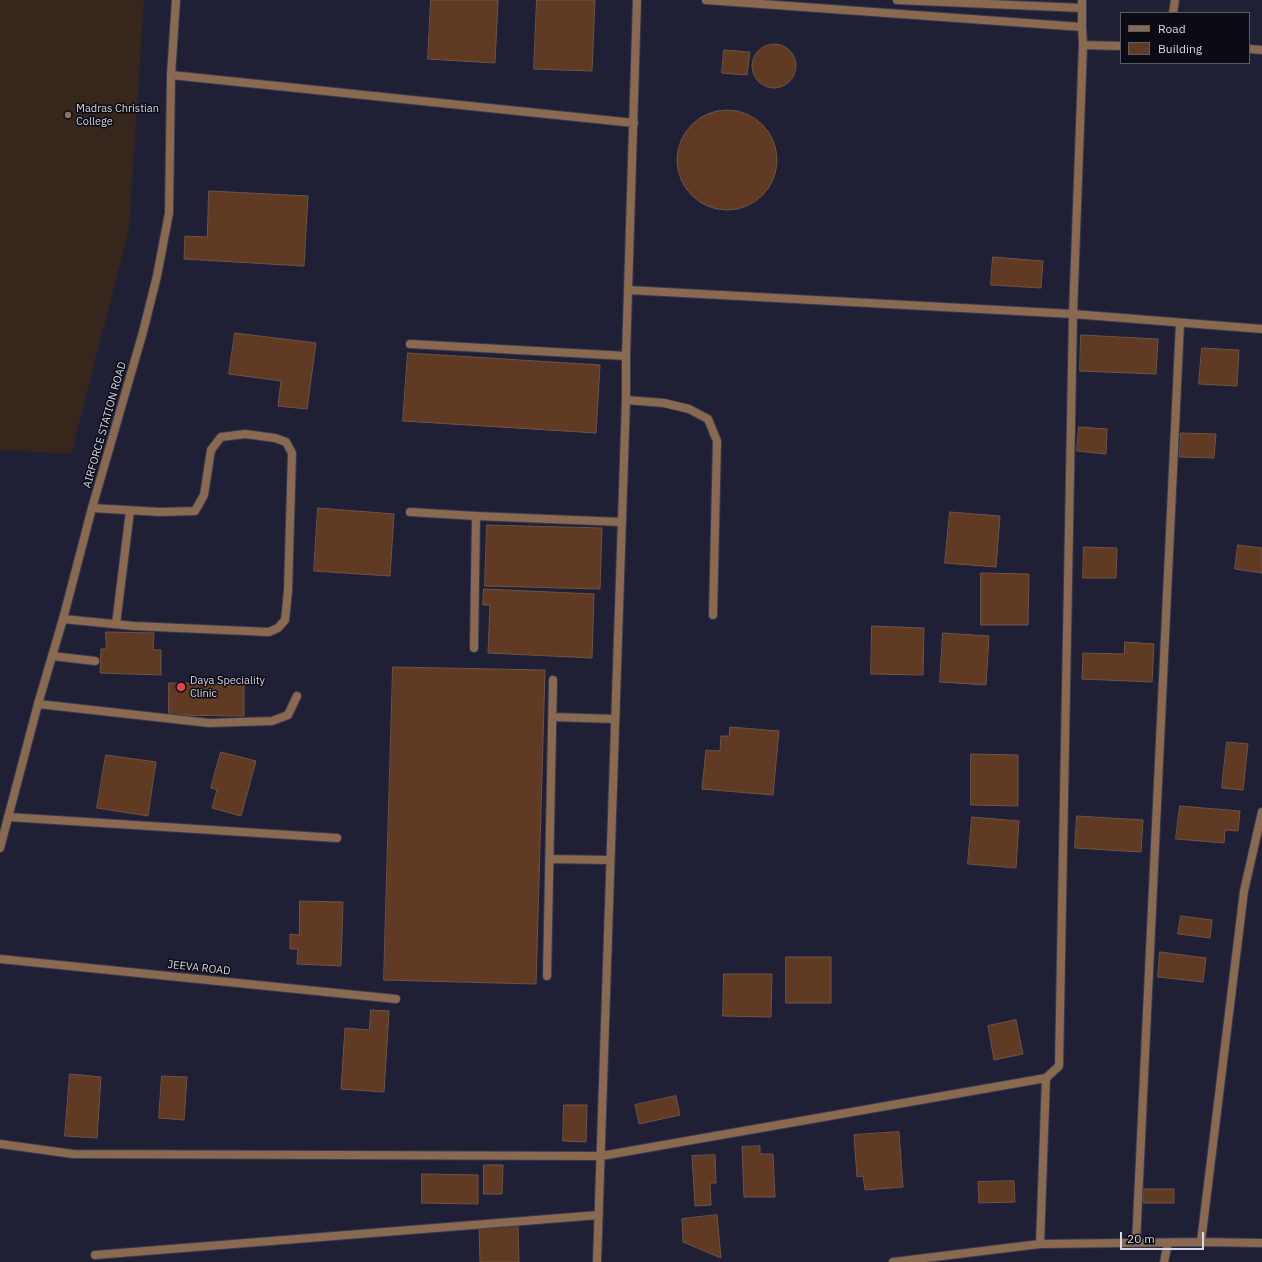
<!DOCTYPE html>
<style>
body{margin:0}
#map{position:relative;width:1262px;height:1262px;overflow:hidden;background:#1f2036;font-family:"IBM Plex Sans",sans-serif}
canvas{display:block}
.legend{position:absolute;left:1120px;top:12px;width:130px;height:52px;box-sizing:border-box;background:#0a0b14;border:1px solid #5c5d69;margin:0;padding:5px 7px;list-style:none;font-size:12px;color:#d8d9e8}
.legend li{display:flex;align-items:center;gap:8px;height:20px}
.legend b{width:20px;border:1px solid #5c5d69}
.scale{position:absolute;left:1120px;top:1232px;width:84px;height:18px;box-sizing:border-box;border:2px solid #d8d9e8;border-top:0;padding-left:5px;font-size:12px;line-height:14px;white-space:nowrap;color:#d8d9e8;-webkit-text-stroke:3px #0a0b14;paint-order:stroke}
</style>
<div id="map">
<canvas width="1262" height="1262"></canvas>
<ul class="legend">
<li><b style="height:5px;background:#89694f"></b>Road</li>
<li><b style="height:11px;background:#613a24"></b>Building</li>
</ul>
<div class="scale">20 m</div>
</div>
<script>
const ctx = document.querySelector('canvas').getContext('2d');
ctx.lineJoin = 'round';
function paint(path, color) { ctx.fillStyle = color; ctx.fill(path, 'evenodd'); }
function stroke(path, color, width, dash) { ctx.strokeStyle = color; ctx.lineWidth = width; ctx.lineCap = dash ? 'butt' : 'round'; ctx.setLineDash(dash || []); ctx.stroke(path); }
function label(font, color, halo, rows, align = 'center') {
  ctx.font = font + ' "IBM Plex Sans",sans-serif'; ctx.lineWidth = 3; ctx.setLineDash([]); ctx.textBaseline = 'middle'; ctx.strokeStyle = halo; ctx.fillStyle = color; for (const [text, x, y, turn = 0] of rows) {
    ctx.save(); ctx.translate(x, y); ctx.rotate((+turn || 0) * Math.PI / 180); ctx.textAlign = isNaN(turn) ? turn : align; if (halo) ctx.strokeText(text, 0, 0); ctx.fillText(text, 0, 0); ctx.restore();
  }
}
const education = new Path2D(`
 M0 0H144L129 230 71 454 0 450Z`);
const building = new Path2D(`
 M431 0H498L495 63 428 59Z
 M537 0H595L592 71 534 69Z
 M752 66a22 22 0 1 1 44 0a22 22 0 1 1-44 0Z
 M724 50 750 52 747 75 722 73Z
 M677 160a50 50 0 1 1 100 0a50 50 0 1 1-100 0Z
 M209 191 308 196 304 266 184 259 185 236 207 237Z
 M993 257 1043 261 1041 288 991 285Z
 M235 333 316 343 307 409 278 406 281 381 229 374Z
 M1081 335 1158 339 1156 374 1080 371Z
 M1202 348 1239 350 1237 386 1199 384Z
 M408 353 600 365 596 433 403 421Z
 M1079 427 1107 429 1106 454 1077 451Z
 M1181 433 1216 434 1214 458 1180 457Z
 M318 508 394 514 390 576 314 571Z
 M950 512 1000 516 996 567 945 563Z
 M487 525 602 528 600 589 485 586Z
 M1238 545 1262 548V573L1235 569Z
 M1084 547 1117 548 1116 578H1083Z
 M981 573 1029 574 1028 625H981Z
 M484 589 594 594 592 658 488 653 490 605H483Z
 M872 626 924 628 923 675 871 674Z
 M106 632 154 633 153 650H161V675L100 673 101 649H106Z
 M943 633 989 636 986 685 940 682Z
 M1125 642 1154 644 1152 682 1082 679 1083 653 1124 654Z
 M393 667 545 670 536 984 384 980Z
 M169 683 244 684V716L169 715Z
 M730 727 779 731 773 795 702 789 706 750 720 751 721 736H729Z
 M1227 742 1248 744 1243 790 1222 788Z
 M221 752 256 761 241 816 212 808 217 790 211 788Z
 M971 754 1018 755V806L971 805Z
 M106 755 156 762 148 816 97 808Z
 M1180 806 1240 811 1238 831 1225 830 1224 843 1176 839Z
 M1077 816 1143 820 1141 852 1075 848Z
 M972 817 1019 821 1016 868 968 864Z
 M300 901 343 902 341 966 297 964 298 949H290V934L299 935Z
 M1181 916 1212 920 1210 938 1178 934Z
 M1160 952 1206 958 1203 982 1158 977Z
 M786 957H831V1003H786Z
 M724 974H772L771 1017 723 1016Z
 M371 1010 389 1011 384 1092 341 1089 345 1028 369 1030Z
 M1016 1020 1023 1054 994 1060 988 1026Z
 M70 1074 101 1077 97 1138 65 1136Z
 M162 1076 187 1077 184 1120 159 1118Z
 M676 1096 680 1115 639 1124 635 1105Z
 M564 1105H587L586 1142 563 1141Z
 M899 1132 903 1187 865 1190 863 1176 857 1177 854 1135Z
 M760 1146V1154H773L775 1197H744L742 1147Z
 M715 1155 716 1183H710L711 1205 695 1206 692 1156Z
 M484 1165H503L502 1194H484Z
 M422 1174 478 1175V1204L422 1203Z
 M1014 1181 1015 1202 979 1203 978 1182Z
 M1144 1189H1174V1203H1144Z
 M717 1215 721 1258 683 1242 682 1219Z
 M518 1224 519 1262H480L479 1225Z`);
const service = new Path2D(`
 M626 400 664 403 689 409 708 419 717 441 713 615
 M52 656 95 661
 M38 704 209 723 272 721 288 715 297 696
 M553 717 615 719
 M550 859 610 860
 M547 976 553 680`);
const minor = new Path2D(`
 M706 0 1082 27
 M897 0 1082 8
 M1173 13 1175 0
 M1083 45 1121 46
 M1249 49 1262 50
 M171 75 634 123
 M628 290 1073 314 1262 329
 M410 344 626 356
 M410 512 476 516 621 522
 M63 619 134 626 269 632 278 628 285 620 288 591 292 453 286 442 275 438 245 434 221 437 211 450 204 495 195 511 160 512 92 508
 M116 624 130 511
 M474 648 476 516
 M8 817 337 838
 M0 959 396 999
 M0 1144 73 1154 601 1156 1046 1078
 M1201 1242 1244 891 1262 812
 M1136 1243 1180 323
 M1040 1244 1046 1078 1059 1066 1073 314 1083 45 1082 27V0
 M95 1255 599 1215
 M597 1262 626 400V356L637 0
 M893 1262 1040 1244 1201 1242 1262 1243
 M1164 1262 1168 1243`);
const tertiary = new Path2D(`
 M0 848 38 704 63 619 92 508 143 332 157 276 169 213 171 75 176 0`);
const markers = [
 [68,115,4,"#8d6e63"],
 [181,687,5,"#e0444e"]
];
const poiNames = [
 ["Madras Christian",76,109],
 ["College",76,122],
 ["Daya Speciality",190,681],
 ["Clinic",190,694]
];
const streetNames = [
 ["AIRFORCE STATION ROAD",105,425,-74],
 ["JEEVA ROAD",199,968,6]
];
paint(education, '#36261c');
paint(building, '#613a24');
stroke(building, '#6e5446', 1);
stroke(service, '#393a4f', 10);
stroke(minor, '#393a4f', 10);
stroke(tertiary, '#393a4f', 10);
stroke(service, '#89694f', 8);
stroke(minor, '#89694f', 8);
stroke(tertiary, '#89694f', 8);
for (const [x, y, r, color] of markers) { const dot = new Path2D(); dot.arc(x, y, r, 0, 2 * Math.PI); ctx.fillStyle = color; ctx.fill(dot); stroke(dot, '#0a0b14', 1.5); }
label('11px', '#d8d9e8', '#0a0b14', poiNames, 'left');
label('11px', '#d8d9e8', '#0a0b14', streetNames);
</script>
